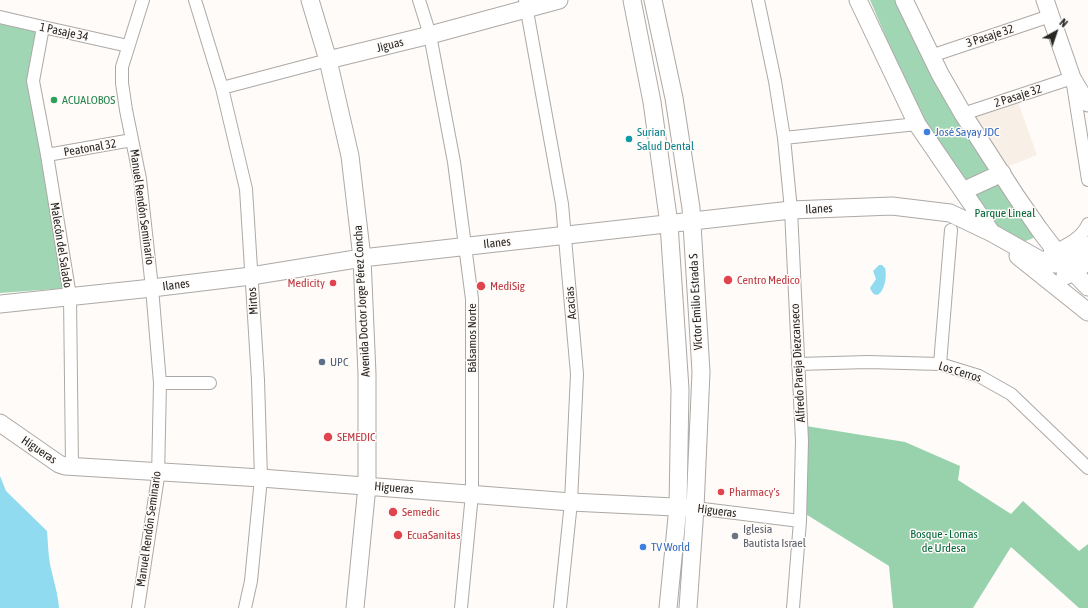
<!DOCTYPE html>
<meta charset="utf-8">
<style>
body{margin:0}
#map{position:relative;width:1088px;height:608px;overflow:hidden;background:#fefbf8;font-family:"Asap Condensed",sans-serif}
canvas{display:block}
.north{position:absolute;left:1036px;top:12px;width:40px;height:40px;-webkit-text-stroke:3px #fefbf8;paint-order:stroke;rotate:40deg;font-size:11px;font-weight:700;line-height:16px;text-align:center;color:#282726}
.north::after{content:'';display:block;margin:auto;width:14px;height:18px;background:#282726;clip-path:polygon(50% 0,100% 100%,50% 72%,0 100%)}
</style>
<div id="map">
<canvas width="1088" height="608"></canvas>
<div class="north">N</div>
</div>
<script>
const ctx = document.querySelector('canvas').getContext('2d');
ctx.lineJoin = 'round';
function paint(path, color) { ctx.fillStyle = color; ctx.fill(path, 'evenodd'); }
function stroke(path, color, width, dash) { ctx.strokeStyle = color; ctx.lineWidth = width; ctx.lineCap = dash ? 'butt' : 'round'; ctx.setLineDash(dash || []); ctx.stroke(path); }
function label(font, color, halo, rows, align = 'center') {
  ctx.font = font + ' "Asap Condensed",sans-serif'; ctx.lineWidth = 3; ctx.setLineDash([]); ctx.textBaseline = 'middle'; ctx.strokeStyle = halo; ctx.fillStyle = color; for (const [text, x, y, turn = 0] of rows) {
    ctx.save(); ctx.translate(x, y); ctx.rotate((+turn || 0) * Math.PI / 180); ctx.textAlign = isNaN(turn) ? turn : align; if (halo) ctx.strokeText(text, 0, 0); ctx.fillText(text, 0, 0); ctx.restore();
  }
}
const built = new Path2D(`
 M1018 102 1037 155 1004 168 970 117Z`);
const green = new Path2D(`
 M870 0H897L1036 236C1021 246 1015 240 1001 232L925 123 916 107Z
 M0 22 38 31 30 79 68 288 0 293Z`);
const forest = new Path2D(`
 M806 426 905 442 960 466 958 480 1011 514 1023 501 1079 551 1088 544V608H1079L1011 547 973 608H893L889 566 804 513Z`);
const water = new Path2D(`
 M879 265H882L885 268C889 282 878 307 870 288L876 279 873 271Z
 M0 476 6 491 47 531C48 542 48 553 50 564 53 579 58 593 59 608H0Z`);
const street = new Path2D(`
 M195 0 222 88 246 189 258 380 261 478 251 581 245 608
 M419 0 430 35 454 162 472 299V494L461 608
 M525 0 562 204 577 374 571 502 560 608
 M758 0 775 81 784 138 791 210 802 441 800 521 793 608
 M0 17 43 27 128 46
 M43 27 33 81 47 155 70 296 72 466
 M931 56 1050 16
 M222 88 328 60
 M963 114 1072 78 1088 180
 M784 138 917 124
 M47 155 132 140
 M1049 254C1064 246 1081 240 1088 224
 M798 364 868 362 940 364 979 376 1011 394 1088 468
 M940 364 951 230
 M160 383H210
 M695 508 800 521
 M138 608 158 477 160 383 152 288 140 179 126 110 122 83V67L143 0`);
const secondary = new Path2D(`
 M310 0 328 60 350 156 362 258 367 374V486L355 608
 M632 0 652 102 669 224 680 389 678 507 668 608
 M653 0 674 98 691 208 701 372 695 508 688 608
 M858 0 917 124 991 232
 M904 0 940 74 963 114 1016 196 1039 229 1064 262 1088 287
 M1045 0 1072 78 1085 100 1088 103
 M328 60 430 35 559 0
 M963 191 1002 173
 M1018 256 1088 312
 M1065 276 1074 272 1088 261
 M0 304 152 288 251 276 362 258 791 210 892 206 950 213 992 233 1040 260 1052 264H1059L1064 262 1088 245
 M0 423 59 464 65 466 261 478 571 502 695 508`);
const markers = [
 [54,100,4,"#2e9e5b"],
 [927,132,4,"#3f7fe0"],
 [629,139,4,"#0f9aa8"],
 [728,280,5,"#e0444e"],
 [333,283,4,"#e0444e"],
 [481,286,5,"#e0444e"],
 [322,362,4,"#5c6f8a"],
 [328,437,5,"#e0444e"],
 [721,492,4,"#e0444e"],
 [393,512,5,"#e0444e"],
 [398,535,5,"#e0444e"],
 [735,536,4,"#6b7280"],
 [643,547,4,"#3f7fe0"]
];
const streetNames = [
 ["1 Pasaje 34",64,32,12],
 ["3 Pasaje 32",990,36,-18],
 ["Jiguas",390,45,-14],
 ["2 Pasaje 32",1018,96,-18],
 ["Peatonal 32",90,148,-10],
 ["Manuel Rendón Seminario",142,207,82],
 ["Ilanes",819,209,-3],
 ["Ilanes",497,243,-6],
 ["Malecón del Salado",61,245,81],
 ["Ilanes",176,285,-7],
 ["Mirtos",253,301,-94],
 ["Avenida Doctor Jorge Pérez Concha",362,301,-93],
 ["Víctor Emilio Estrada S",696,302,-93],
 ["Acacias",571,303,-95],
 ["Bálsamos Norte",472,338,-90],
 ["Alfredo Pareja Diezcanseco",798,363,-93],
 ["Los Cerros",960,372,17],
 ["Higueras",39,450,34],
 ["Higueras",394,488,5],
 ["Higueras",717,511,7],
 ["Manuel Rendón Seminario",149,529,-82]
];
const leisureNames = [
 ["ACUALOBOS",62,100]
];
const cultureNames = [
 ["Surian",637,132],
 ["Salud Dental",637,146]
];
const shopNames = [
 ["José Sayay JDC",935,132],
 ["TV World",651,547]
];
const parkNames = [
 ["Parque Lineal",1005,213],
 ["Bosque - Lomas",944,534],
 ["de Urdesa",944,548]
];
const healthNames = [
 ["Centro Medico",737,280],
 ["Medicity",325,283,"right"],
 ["MediSig",490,286],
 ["SEMEDIC",337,437],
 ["Pharmacy's",729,492],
 ["Semedic",402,512],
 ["EcuaSanitas",407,535]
];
const serviceNames = [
 ["UPC",330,362]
];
const worshipNames = [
 ["Iglesia",743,529],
 ["Bautista Israel",743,543]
];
paint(built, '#f8efe6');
paint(green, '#a1d6b4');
paint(forest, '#98d2ad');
paint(water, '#91dbf0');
stroke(street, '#aca9a6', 14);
stroke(secondary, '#aca9a6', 19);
stroke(street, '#fff', 12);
stroke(secondary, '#fff', 17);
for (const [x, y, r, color] of markers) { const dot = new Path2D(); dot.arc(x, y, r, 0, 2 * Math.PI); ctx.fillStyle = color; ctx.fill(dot); stroke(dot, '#fefbf8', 1.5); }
label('12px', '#282726', '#fefbf8', streetNames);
label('12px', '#27864d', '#fefbf8', leisureNames, 'left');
label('12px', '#0d838f', '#fefbf8', cultureNames, 'left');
label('12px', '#366cbe', '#fefbf8', shopNames, 'left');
label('12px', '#04673b', '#fefbf8', parkNames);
label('12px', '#be3a42', '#fefbf8', healthNames, 'left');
label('12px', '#4e5e75', '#fefbf8', serviceNames, 'left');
label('12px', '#5b616d', '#fefbf8', worshipNames, 'left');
</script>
